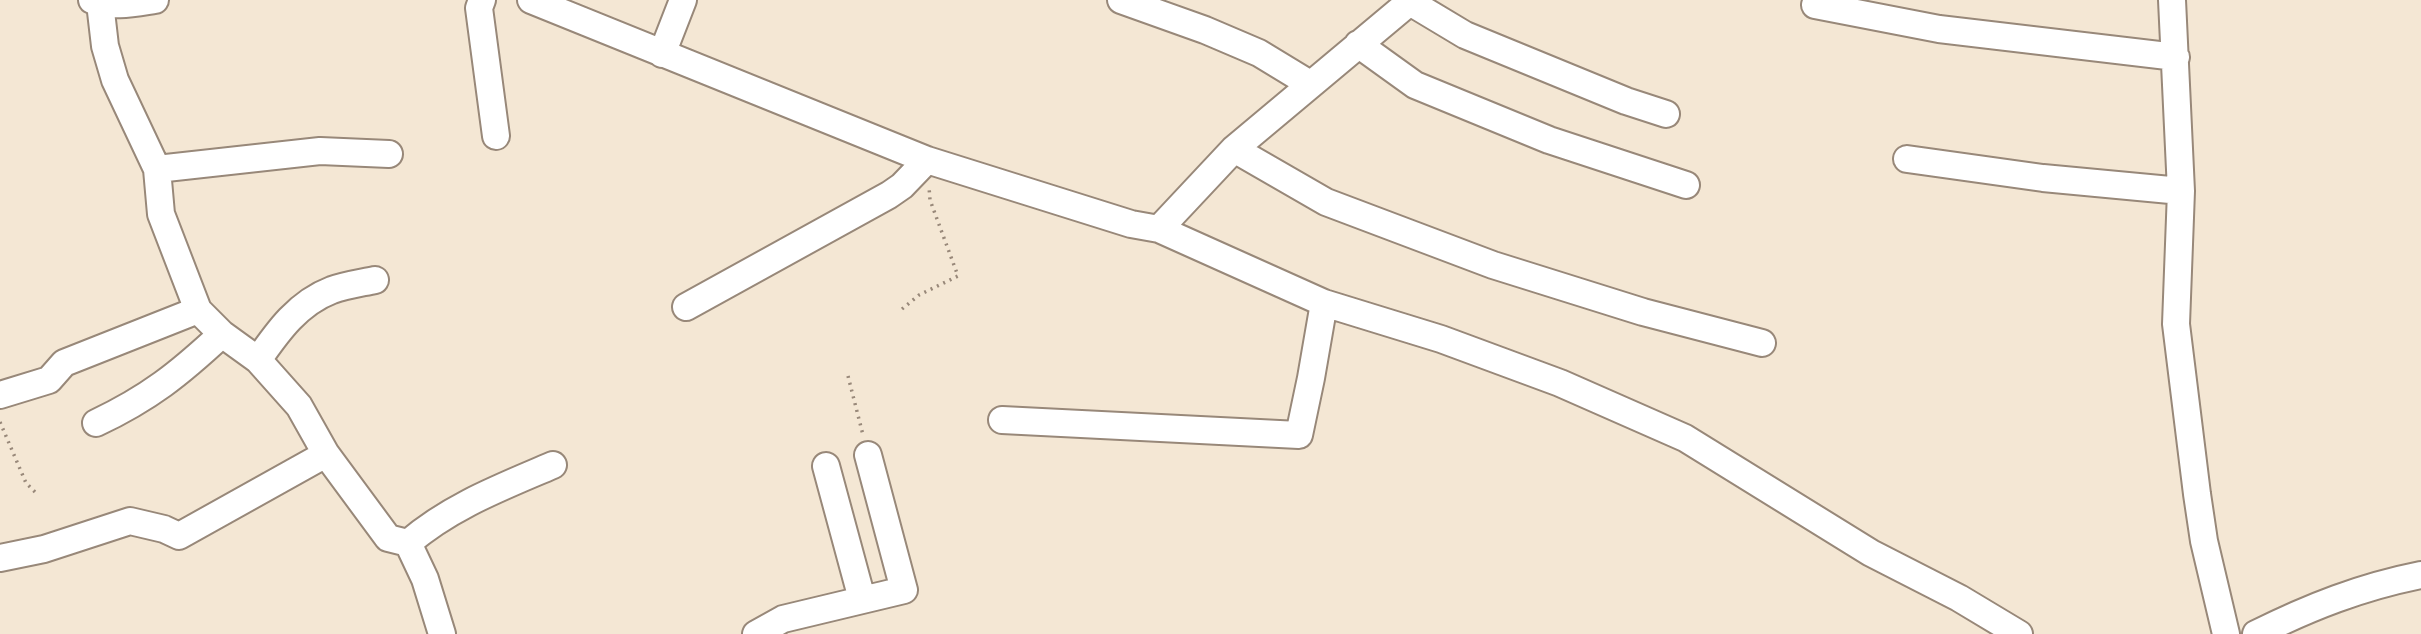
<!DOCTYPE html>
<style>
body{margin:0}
canvas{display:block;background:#f4e7d4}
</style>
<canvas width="2421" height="634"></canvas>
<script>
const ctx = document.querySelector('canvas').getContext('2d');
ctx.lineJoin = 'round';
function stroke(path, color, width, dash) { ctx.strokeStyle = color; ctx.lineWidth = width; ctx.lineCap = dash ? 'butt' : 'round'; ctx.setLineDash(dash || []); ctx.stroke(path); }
const path = new Path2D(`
 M902 309 919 295 958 276 930 200 929 187
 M848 376 863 435
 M0 422 26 483 38 495`);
const minor = new Path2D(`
 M92 0C111 8 135 3 155 0
 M482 0 479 8 496 136
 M531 0 927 160 1131 224 1159 229 1234 149 1412 0
 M1121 0 1205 30 1259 53 1310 84
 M2172 0 2181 191 2176 324 2197 494 2204 541 2226 634
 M1410 2 1465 35 1626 101 1666 114
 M100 3 105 46 115 80 157 169 161 214 198 310 222 334 258 360 299 406 326 454 388 538 408 543 425 579 442 634
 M1815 5 1939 29 2176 57
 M1358 44 1415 85 1549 140 1686 185
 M662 54 683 0
 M1234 149 1326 202 1493 265 1643 312 1762 343
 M1907 159 2043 178 2181 191
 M157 169 320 151 389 154
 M1159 229 1324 303 1441 339 1560 383 1685 438 1871 553 1959 598 2019 634
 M686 307 889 195 902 186 927 160
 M258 360C278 331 298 303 332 290 346 285 361 283 375 280
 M0 395 49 380 64 363 198 310
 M1002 420 1299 435 1311 378 1324 303
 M96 423C149 398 179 374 222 334
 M826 466 862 599
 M408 543C451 506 502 487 553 465
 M0 558 44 549 130 521 164 529 179 536 326 454
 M756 634 783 619 904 590 868 455
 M2256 634C2310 607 2361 587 2421 575`);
stroke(minor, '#988879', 30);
stroke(path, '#988879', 3.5, [2, 5]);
stroke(minor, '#fff', 26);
</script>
